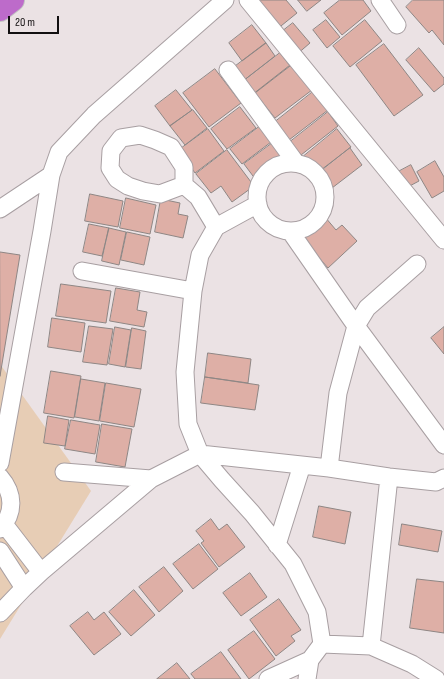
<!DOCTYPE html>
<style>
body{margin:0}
#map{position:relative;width:444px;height:679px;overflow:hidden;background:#ebe2e4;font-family:"Sofia Sans Condensed",sans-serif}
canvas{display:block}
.scale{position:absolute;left:8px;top:16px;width:51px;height:18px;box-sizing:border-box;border:2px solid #120f10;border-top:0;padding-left:5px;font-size:12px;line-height:14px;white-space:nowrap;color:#120f10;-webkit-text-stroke:3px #ebe2e4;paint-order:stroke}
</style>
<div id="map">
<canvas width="444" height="679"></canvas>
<div class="scale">20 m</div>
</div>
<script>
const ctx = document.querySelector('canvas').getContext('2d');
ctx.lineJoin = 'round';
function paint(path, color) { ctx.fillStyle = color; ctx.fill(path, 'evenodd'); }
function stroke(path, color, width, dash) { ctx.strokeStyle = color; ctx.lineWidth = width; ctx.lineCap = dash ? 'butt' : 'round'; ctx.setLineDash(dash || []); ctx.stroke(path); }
const green = new Path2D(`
 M0 364 91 491 0 639Z`);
const building = new Path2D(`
 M257 0H286L297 13 276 30Z
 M298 0H321L307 11Z
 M340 0H363L371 11 342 35 324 13Z
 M413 0H444V45L432 30 429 33 406 7Z
 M326 20 340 37 327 48 313 30Z
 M365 20 382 41 350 67 333 46Z
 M293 23 310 43 296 55 279 34Z
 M252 25 266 43 242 61 229 43Z
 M266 43 275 56 243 81 233 68Z
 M384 44 423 95 394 116 356 65Z
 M419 48 444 78V84L434 92 406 60Z
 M280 53 290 66 255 93 245 80Z
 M292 64 312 90 275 118 255 93Z
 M215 69 241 103 209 127 183 93Z
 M176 90 192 110 170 126 155 106Z
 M314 91 328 110 289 140 275 122Z
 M240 107 256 128 227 149 211 129Z
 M193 110 207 128 185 145 170 126Z
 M328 112 338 126 301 155 290 142Z
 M263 124 275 139 242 164 230 149Z
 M208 129 224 151 195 173 179 150Z
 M337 129 351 147 317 173 304 156Z
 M274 142 285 158 256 180 244 164Z
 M350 148 362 165 332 188 320 172Z
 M227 150 254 186 232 202 221 186 211 193 196 174Z
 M435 161 444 177V191L432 198 417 172Z
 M411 165 419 181 404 189 396 173Z
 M90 194 123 201 118 227 85 221Z
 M126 198 156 205 150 234 120 228Z
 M161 199 180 203 178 214 188 216 183 238 155 232Z
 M325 217 336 230 342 225 357 241 328 268 302 238Z
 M89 224 109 228 102 256 83 252Z
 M109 228 126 232 119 265 102 261Z
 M127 232 150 237 144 265 121 260Z
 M0 252 20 255 0 376Z
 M61 284 111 291 106 323 56 316Z
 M116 288 140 292 137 310 147 312 144 327 110 321Z
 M52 318 85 323 81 352 48 347Z
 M89 326 113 329 107 365 83 362Z
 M115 327 131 330 125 367 109 364Z
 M444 327V354L431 338Z
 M132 328 146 331 141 369 126 367Z
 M208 353 251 359 248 383 205 377Z
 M51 371 81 376 74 418 44 413Z
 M205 377 259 385 255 410 201 403Z
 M81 379 105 383 99 421 75 417Z
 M106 383 141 389 134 427 100 421Z
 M48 416 69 420 65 446 44 443Z
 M71 420 100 425 95 454 65 449Z
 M102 424 132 429 125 467 96 462Z
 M319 506 351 512 345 544 313 537Z
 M211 519 219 530 227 524 245 547 219 567 201 543 204 541 196 531Z
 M402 524 442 531 438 552 399 545Z
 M199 544 218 569 193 589 173 564Z
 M164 567 183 591 159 612 139 587Z
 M250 573 267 597 241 616 223 593Z
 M417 579 444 582V633L410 628Z
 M134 590 155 615 131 636 109 612Z
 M279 599 301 630 291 636 295 641 276 656 250 620Z
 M88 612 94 620 104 612 121 634 94 655 70 626Z
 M254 631 275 659 249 679 228 650Z
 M221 652 241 679H195L191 674Z
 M177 663 190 679H157Z`);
const minor = new Path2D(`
 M248 0 444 240
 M380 0 397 25
 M228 70 296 163
 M257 197a34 34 0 1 1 68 0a34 34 0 1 1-68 0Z
 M184 185 160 194 143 191 128 186 117 179 110 168 111 151 121 138 140 135 155 140 171 147 184 167V185L198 197 216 227
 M258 204 216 227 200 255 193 291 185 372 188 424 200 454 329 468 389 477 436 482 444 478
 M0 209 51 175
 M290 231 356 326 444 445
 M82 271 193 291
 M0 463 42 231 51 175 59 152 94 115 225 0
 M329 468 338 393 356 326 367 308 417 264
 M64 472 151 479
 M0 477C14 493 15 513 0 529
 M4 524 41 572
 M277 545 302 465
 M0 551 24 588
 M0 613 24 588 41 572 151 479 200 454 222 480 252 513 293 564 317 612 322 644 310 660 307 679
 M322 644 371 646 389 477
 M371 646 412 664 436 679
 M268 679 310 660`);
const highway = new Path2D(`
 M0 10 13 0`);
paint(green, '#e7cdb5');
paint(building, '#deafa6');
stroke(building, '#8e8684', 1);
stroke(minor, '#a89fa2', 19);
stroke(highway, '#c1c1c1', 24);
stroke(minor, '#fff', 17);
stroke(highway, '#bd6bca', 22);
</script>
